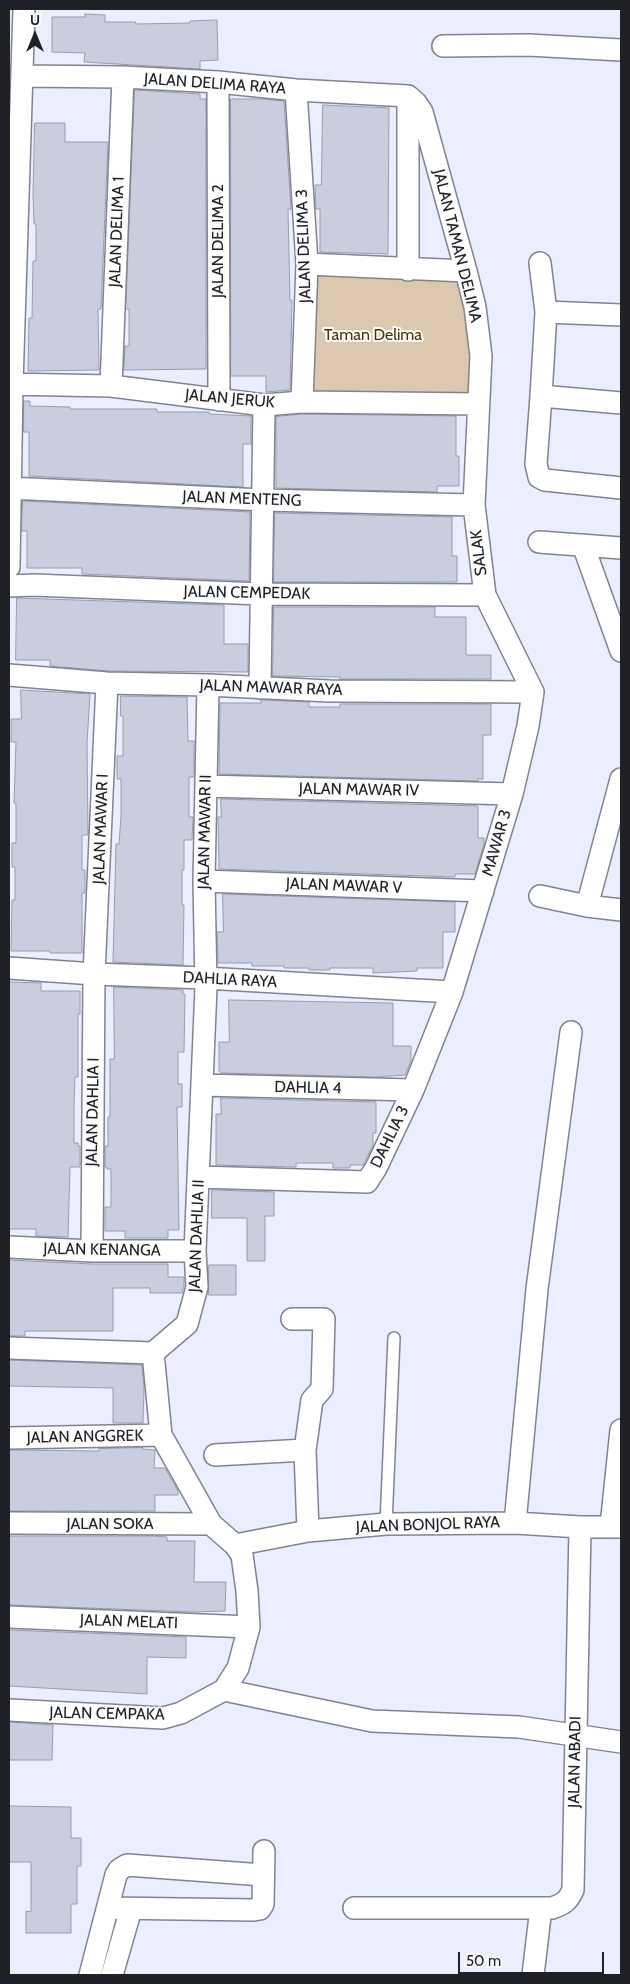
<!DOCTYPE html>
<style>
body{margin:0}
#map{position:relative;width:630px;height:1984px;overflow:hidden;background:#ebeefe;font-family:Cabin,sans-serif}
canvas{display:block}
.frame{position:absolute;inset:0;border:10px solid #202127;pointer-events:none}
.north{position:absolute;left:10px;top:10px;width:50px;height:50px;-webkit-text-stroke:4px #fcfcfc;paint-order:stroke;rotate:0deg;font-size:14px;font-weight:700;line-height:20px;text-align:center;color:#202127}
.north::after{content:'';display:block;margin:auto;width:18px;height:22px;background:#202127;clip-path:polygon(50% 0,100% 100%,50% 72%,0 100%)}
.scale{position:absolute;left:458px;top:1952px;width:146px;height:22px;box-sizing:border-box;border:2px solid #202127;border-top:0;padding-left:6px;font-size:15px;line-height:18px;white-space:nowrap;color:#202127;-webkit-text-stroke:4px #fcfcfc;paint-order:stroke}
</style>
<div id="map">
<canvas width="630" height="1984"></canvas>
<div class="frame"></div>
<div class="north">U</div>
<div class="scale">50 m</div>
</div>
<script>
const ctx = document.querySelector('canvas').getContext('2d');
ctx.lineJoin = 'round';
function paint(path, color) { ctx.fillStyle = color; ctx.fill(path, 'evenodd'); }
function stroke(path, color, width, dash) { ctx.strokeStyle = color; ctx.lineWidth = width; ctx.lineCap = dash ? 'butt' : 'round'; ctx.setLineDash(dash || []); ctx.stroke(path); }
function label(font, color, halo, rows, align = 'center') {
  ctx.font = font + ' Cabin,sans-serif'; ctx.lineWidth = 4; ctx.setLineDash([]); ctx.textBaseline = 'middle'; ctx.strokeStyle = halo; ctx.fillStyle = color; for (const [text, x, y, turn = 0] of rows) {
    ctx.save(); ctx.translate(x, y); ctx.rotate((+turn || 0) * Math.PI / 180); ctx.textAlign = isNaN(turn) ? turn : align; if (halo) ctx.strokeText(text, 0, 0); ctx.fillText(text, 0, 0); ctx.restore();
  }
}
const green = new Path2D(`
 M307 264 466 271 478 404 302 402Z`);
const building = new Path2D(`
 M85 14 105 15V22H136L135 24 190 23V21L217 20 218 60 200 61V69L84 62 85 53 52 52V17H85Z
 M135 90 200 94V99H206V369L124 370 125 346H129V309H126Z
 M231 99H261L284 101 291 209H288L290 300H292L290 390 266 392V376H231Z
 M323 105 389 108 388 254 320 252V209H316L315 185H321Z
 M35 123H65V142H108L101 309H98L99 370 28 371 29 318H32L33 261H36V224H34L33 195Z
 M24 401H30V406L70 407V409H157V412H209V414L251 416V444H243V487L29 476V432H24Z
 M302 414 456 416V456H459V486H437V492L276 488V417Z
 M23 501 250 512 249 581 82 574V568H27V531H22Z
 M275 513 452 517V556H457V582H274Z
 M17 598 224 605V644H248V672L108 671 50 666V660H16Z
 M274 607H435V617H466V655H491V679H340V677L273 676Z
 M21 690 90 694 87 743 88 835H82V870H85V893H82V953H50V951H11L12 900H15V867H12V843H16V803H14L16 742H11V719H21Z
 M121 696 187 697 188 741H194V777H189V817H193L192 840H184V870H182V905H184L183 965 113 962 116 844H119L121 816V779H117V756H123V716H121Z
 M261 700 309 702V707H340V704H491V735H483V779H478V781L219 774 220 703H261Z
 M221 799 478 806V838H484V844L475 874H455V877L219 869 218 817H221Z
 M223 894 455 902V932H443V968H417V971L373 973V968H330V970H309V968H284V966H252V963H218L217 932H223Z
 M9 982 41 983V991H80V1014H78V1077H75L74 1106V1143H78V1146H80V1167H70L68 1237 36 1236V1229H9Z
 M114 987 183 990V994H185L184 1052H178V1084H182V1107H177L179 1230H168V1238H125V1231H105V1207H111V1169H107V1167H105V1146H108V1117H110V1059H114Z
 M229 1000 393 1003V1046H411V1061L405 1075 376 1077 221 1073 219 1071V1042H229Z
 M221 1098 376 1102V1133H373V1145L363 1165H350V1168H333V1163H296V1167L216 1165V1114H221Z
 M212 1190 274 1192V1216H265V1261H247V1218H212Z
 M9 1260 92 1264H168V1277H184V1286L182 1293H150V1288H113V1331H25V1336H9Z
 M209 1265H236V1295H209Z
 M9 1360 142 1365 144 1388 143 1423H113V1388L9 1386Z
 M143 1448V1449L155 1450 154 1468H165L178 1491V1495H155V1511H9V1450L99 1451V1449Z
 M9 1536H154L167 1537V1541H195L194 1582H226L225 1611 194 1612 9 1605Z
 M9 1630 186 1637V1658L147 1657V1694L9 1686Z
 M9 1722 53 1725 52 1760H9Z
 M9 1806 71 1807V1838H81V1866H77V1904H71V1933H26V1911L31 1912V1862H9Z`);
const service = new Path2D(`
 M386 1524 394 1338`);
const minor = new Path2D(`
 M443 46 528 45 621 50
 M22 76 123 77 218 82 296 90 408 96
 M218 82 219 400
 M296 90 307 264 302 402
 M408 96 416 103 422 112 466 271 475 307 481 356 474 505 485 595 533 692
 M408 96V270
 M540 263 546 312
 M307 264 466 271
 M9 384 111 386 264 405 302 402 478 404
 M111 386 123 77
 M541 396 546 312 621 315
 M621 403 541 396 536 464 539 477 545 480 621 488
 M9 488 263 500 474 505
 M539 542 621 548
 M583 545 621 651
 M9 567 12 384 24 9
 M9 586 34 585 261 594 485 595
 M9 675 107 683 208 685 329 691 533 692
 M260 688 264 405
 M206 786 512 794
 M204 881 483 891
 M540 896 587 906 621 910
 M587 906 621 779
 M9 968 94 974 205 978 452 992
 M202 1085 413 1090
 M199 1177 367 1182 376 1168 413 1090 452 992 512 794 528 726 533 692
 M9 1247 92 1251H195
 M92 1251 94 974 107 683
 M292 1319H324L322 1389 312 1400 305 1450 308 1531
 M9 1348 153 1353
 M153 1353 187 1324 197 1287 195 1251 206 987 204 881 208 685
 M9 1438 161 1435
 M215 1455 305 1450
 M9 1523 211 1524
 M515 1523 537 1289 571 1032
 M611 1526 621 1430
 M235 1545 308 1531 386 1524 515 1523 580 1527H621
 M9 1617 249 1627
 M224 1690 372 1721 519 1727 621 1742
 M9 1710 163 1718 181 1713 224 1690 238 1668 249 1627 247 1591 242 1555 235 1545 211 1524 161 1435 153 1353
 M109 1908 254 1910 260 1909 263 1904 264 1851
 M354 1908H552C564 1904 568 1901 573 1890L580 1527
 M90 1975 116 1875 119 1870 127 1865 263 1875
 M112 1975 131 1909
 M533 1975 541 1908`);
const streetNames = [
 ["JALAN DELIMA RAYA",215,84,4],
 ["JALAN DELIMA 1",117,232,-88],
 ["JALAN DELIMA 2",218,241,-90],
 ["JALAN DELIMA 3",304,246,-92],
 ["JALAN TAMAN DELIMA",457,246,76],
 ["JALAN JERUK",230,399,5],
 ["JALAN MENTENG",242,499,2],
 ["SALAK",479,553,-97],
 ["JALAN CEMPEDAK",247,593,1],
 ["JALAN MAWAR RAYA",271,688,2],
 ["JALAN MAWAR IV",359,790,1],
 ["JALAN MAWAR I",101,829,-88],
 ["JALAN MAWAR II",205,832,-89],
 ["MAWAR 3",497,843,-74],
 ["JALAN MAWAR V",344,886,2],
 ["DAHLIA RAYA",230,980,3],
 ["DAHLIA 4",308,1088,1],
 ["JALAN DAHLIA I",93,1112,-89],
 ["DAHLIA 3",390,1137,-64],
 ["JALAN DAHLIA II",197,1236,-88],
 ["JALAN KENANGA",102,1250,1],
 ["JALAN ANGGREK",85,1437,-1],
 ["JALAN SOKA",110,1524],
 ["JALAN BONJOL RAYA",428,1525,-2],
 ["JALAN MELATI",129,1622,2],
 ["JALAN CEMPAKA",107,1714,1],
 ["JALAN ABADI",575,1762,-89]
];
const parkNames = [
 ["Taman Delima",373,335]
];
paint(green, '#dbc8ae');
paint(building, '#cacddd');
stroke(building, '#999cab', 1);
stroke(service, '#808391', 14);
stroke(minor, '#808391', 24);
stroke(service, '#fff', 11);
stroke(minor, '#fff', 21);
label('16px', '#202127', '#fcfcfc', streetNames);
label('16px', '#493104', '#fcfcfc', parkNames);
</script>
